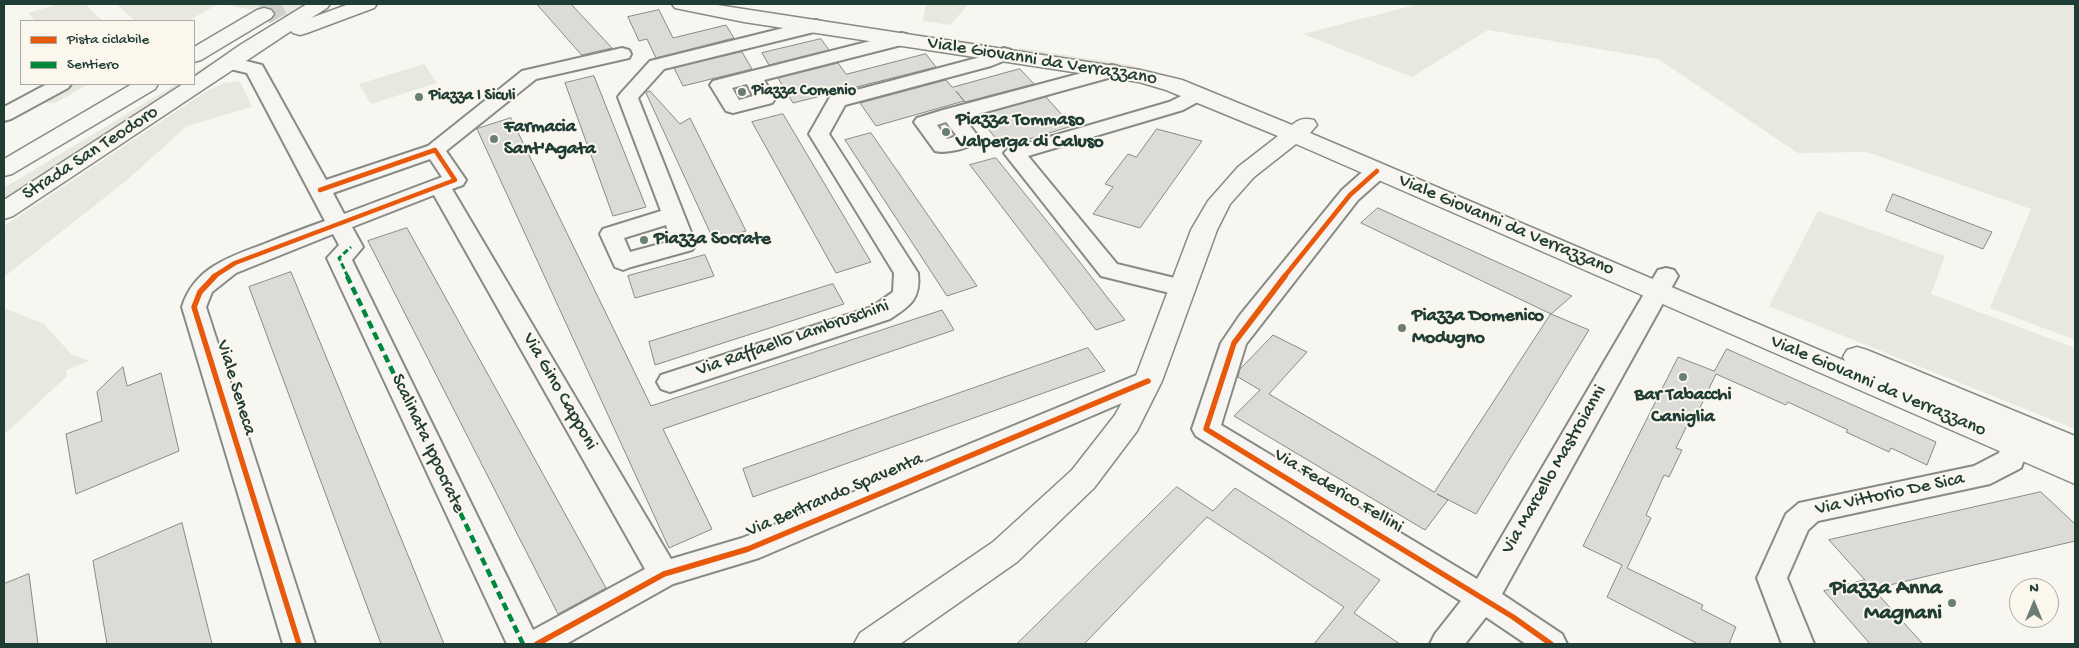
<!DOCTYPE html>
<style>
body{margin:0}
#map{position:relative;width:2079px;height:648px;overflow:hidden;background:#f8f6f0;font-family:"Gochi Hand",sans-serif}
canvas{display:block}
.frame{position:absolute;inset:0;border:5px solid #1f3d34;pointer-events:none}
.legend{position:absolute;left:20px;top:20px;width:175px;height:65px;box-sizing:border-box;background:#fbf7ec;border:1px solid #a3ada2;margin:0;padding:6px 9px;list-style:none;font-size:15px;color:#1f3d34}
.legend li{display:flex;align-items:center;gap:10px;height:25px}
.legend b{width:25px;border:1px solid #a3ada2}
.north{position:absolute;left:2009px;top:578px;width:50px;height:50px;box-sizing:border-box;background:#fbf7ec;border:1px solid #a3ada2;border-radius:50%;rotate:0deg;font-size:14px;font-weight:700;line-height:20px;text-align:center;color:#1f3d34}
.north::after{content:'';display:block;margin:auto;width:18px;height:22px;background:#6b7e76;clip-path:polygon(50% 0,100% 100%,50% 72%,0 100%)}
</style>
<div id="map">
<canvas width="2079" height="648"></canvas>
<div class="frame"></div>
<ul class="legend">
<li><b style="height:6px;background:#e8590c"></b>Pista ciclabile</li>
<li><b style="height:6px;background:#00873e"></b>Sentiero</li>
</ul>
<div class="north">N</div>
</div>
<script>
const ctx = document.querySelector('canvas').getContext('2d');
ctx.lineJoin = 'round';
function paint(path, color) { ctx.fillStyle = color; ctx.fill(path, 'evenodd'); }
function stroke(path, color, width, dash) { ctx.strokeStyle = color; ctx.lineWidth = width; ctx.lineCap = dash ? 'butt' : 'round'; ctx.setLineDash(dash || []); ctx.stroke(path); }
function label(font, color, halo, rows, align = 'center') {
  ctx.font = font + ' "Gochi Hand",sans-serif'; ctx.lineWidth = 4; ctx.setLineDash([]); ctx.textBaseline = 'middle'; ctx.strokeStyle = halo; ctx.fillStyle = color; for (const [text, x, y, turn = 0] of rows) {
    ctx.save(); ctx.translate(x, y); ctx.rotate((+turn || 0) * Math.PI / 180); ctx.textAlign = isNaN(turn) ? turn : align; if (halo) ctx.strokeText(text, 0, 0); ctx.fillText(text, 0, 0); ctx.restore();
  }
}
const green = new Path2D(`
 M58 4H85L103 21H35L28 13Z
 M116 4H218L188 21H135Z
 M223 4H313L194 77V73L286 17Z
 M926 4H969L950 25 923 21Z
 M1406 4H2075V340L1990 308 2031 209 1867 152 1798 153 1658 59 1488 30 1412 77 1303 34 1411 6Z
 M821 20 989 44 991 45 988 47 819 21Z
 M1020 48 1129 65 1158 72 1155 74 1127 67 1017 51Z
 M424 64 437 83 371 104 359 84Z
 M237 81 241 83 252 107 187 126 127 180 4 277V226L205 92 224 83Z
 M74 84H89L55 103H37Z
 M176 84H182L4 200V188Z
 M1342 145 1627 267 1629 271 1339 147Z
 M1818 211 1945 256 1931 294 2075 348V429L1769 306Z
 M4 308 44 324 71 354 89 361 66 370 67 376 4 435Z`);
const building = new Path2D(`
 M537 4H571L612 48 582 55Z
 M659 10 673 38 726 25 734 38 656 58 647 39 639 41 628 17Z
 M821 39 829 50 769 65 762 53Z
 M742 52 752 69 683 86 674 68Z
 M926 54 936 67 793 103 778 78 838 63 846 74Z
 M1020 69 1034 84 965 102 956 91 964 101 876 126 860 103 946 80 952 87Z
 M594 76 646 207 613 216 565 83Z
 M650 91 680 124 690 118 746 231 714 241 646 93Z
 M1046 97 1072 126 1003 147 977 116Z
 M783 114 871 262 836 273 752 122Z
 M511 118 651 406 942 310 954 330 663 429 712 529 669 548 477 129Z
 M1157 129 1202 141 1140 228 1093 214 1113 187 1105 184 1128 154 1136 157Z
 M871 133 977 286 947 296 845 140Z
 M996 158 1075 256 1125 320 1096 330 970 165Z
 M1893 194 1992 232 1983 249 1886 211Z
 M1378 208 1572 296 1551 314 1361 223Z
 M407 228 606 588 558 614 368 241Z
 M705 255 714 276 635 298 628 276Z
 M291 272 403 543 444 644H381L249 287Z
 M833 284 844 304 655 365 649 342Z
 M1551 314 1589 330 1476 514 1437 494 1448 500 1425 530 1234 416 1260 390 1238 377 1240 369 1273 335 1307 352 1269 394 1434 492Z
 M1088 348 1105 371 753 497 743 469Z
 M1727 349 1936 442 1927 465 1891 448 1889 452 1846 432 1848 430 1788 402 1786 405 1716 374 1697 414 1693 413 1676 448 1682 450 1669 477 1664 475 1646 515 1651 518 1627 568 1703 605 1701 609 1736 627 1729 644H1698L1607 597 1622 565 1583 546 1678 357 1714 371Z
 M123 367 127 386 161 373 179 451 76 494 66 434 102 421 97 392Z
 M1177 487 1213 511 1235 488 1380 580 1354 613 1400 644H1314L1344 607 1207 517 1084 644H1017Z
 M2041 492 2075 524V541L1873 589 1829 540Z
 M182 523 212 644H107L93 561Z
 M29 574 38 644H4V584Z
 M1865 580 1923 644H1870L1824 591Z`);
const primaryTunnel = new Path2D(`
 M264 14 281 4`);
const street = new Path2D(`
 M816 20 822 22 825 26 822 30 664 69 638 98 696 245 692 250 631 267 623 270 615 267 600 234 603 229 661 211 618 97 621 93 650 61ZM666 225 671 241 630 252 624 238Z
 M902 33 909 35 911 39 909 43 764 80 775 99 772 103 733 113 726 111 710 85 713 81ZM747 84 753 96 739 100 732 88Z
 M622 48 629 50 631 54 629 58 536 79 446 151 466 180 463 185 452 189 671 559 742 538 1139 374 1148 371 1157 374 1161 381 1157 388 759 558 673 584 566 644H507L327 258 339 245 333 234 236 273 212 292 206 307 315 644H283L182 307C194 268 229 257 264 244 284 236 305 228 325 221L247 73 222 67 219 63 222 59 229 57 262 65 326 180 428 146 522 71ZM430 159 442 177 344 214 333 193ZM434 195 645 569 533 630 352 260 363 247 352 227Z
 M1004 48 1011 50 1013 54 1011 58 991 66 845 105 829 134 918 273C921 299 910 306 890 319L679 389 670 392 661 389 657 382 661 375 872 307 893 292 894 273 809 134 830 97 977 58Z
 M1112 65 1119 67 1122 71 1119 75 964 118 980 139C974 148 945 154 935 151L914 122 917 118 943 110ZM946 122 957 136 947 139 937 125Z
 M47 84H71L68 88 11 119 4 121V107Z
 M1198 88 1205 90 1208 94 1205 98 1183 110 1028 156 1117 264 1191 282 1194 288 1191 294 1182 296 1101 276 1004 153 1008 149 1169 102Z
 M1377 165 1385 166 1388 171 1385 176 1358 200 1246 344 1221 425 1477 579 1658 270 1666 268 1674 270 1678 276 1502 594 1562 634 1567 644H1526L1486 617 1465 644H1430L1435 634 1461 601 1196 436 1192 429 1221 343 1240 315 1342 190 1369 166Z
 M2015 435 2025 438 2029 446 2021 468 1990 484 1818 521 1808 530 1787 578 1814 644H1782L1757 578 1786 514 1799 503 1974 466 1999 453 2005 438Z`);
const secondary = new Path2D(`
 M307 4H330L327 8 311 18 349 4H377L374 8 307 33 300 35 293 33 291 31 13 216 4 219V200L183 84H194V77L240 45Z
 M672 4H711L1140 70 1182 80 1292 125C1299 119 1304 118 1314 120L1317 125 1310 133 1845 361 1843 357 1847 350 1857 347 1867 350 2075 436V484L1296 144 1254 177 1230 204 1217 230 1162 381 1137 431 1094 488 1017 562 900 644H854L860 633 993 542 1072 470 1115 415 1134 381 1191 230 1208 201 1238 167 1278 136 1166 90 1139 82 744 22 675 8Z`);
const primary = new Path2D(`
 M264 8 271 10 274 14 271 18 201 60 194 62V47L257 10Z
 M132 84H158L155 89 12 174 4 176V159Z`);
const quietFar1 = new Path2D(`
 M348 277 339 258 351 247`);
const quiet = new Path2D(`
 M347 276 523 644`);
const cyclewayFar1 = new Path2D(`
 M213 277 235 263 455 180 435 150 320 190
 M1284 277 1350 195 1377 171`);
const cycleway = new Path2D(`
 M215 276 200 292 194 307 299 644
 M1285 276 1234 343 1206 429 1513 617 1551 644
 M537 644 664 574 748 549 1148 381`);
const markers = [
 [742,92,5,"#6b7e76"],
 [419,97,5,"#6b7e76"],
 [946,132,5,"#6b7e76"],
 [494,139,5,"#6b7e76"],
 [644,240,5,"#6b7e76"],
 [1402,328,5,"#6b7e76"],
 [1683,377,5,"#6b7e76"],
 [1952,603,5,"#6b7e76"]
];
const farPoinames = [
 ["Piazza Comenio",752,92],
 ["Piazza I Siculi",429,97]
];
const streetNames = [
 ["Viale Giovanni da Verrazzano",1042,62,9],
 ["Strada San Teodoro",91,154,-33],
 ["Viale Giovanni da Verrazzano",1506,226,23],
 ["Via Raffaello Lambruschini",793,339,-19],
 ["Viale Giovanni da Verrazzano",1878,387,23],
 ["Viale Seneca",235,388,73],
 ["Via Gino Capponi",559,392,60],
 ["Scalinata Ippocrate",427,444,65],
 ["Via Marcello Mastroianni",1555,470,-60],
 ["Via Federico Fellini",1338,492,31],
 ["Via Vittorio De Sica",1890,495,-12],
 ["Via Bertrando Spaventa",835,496,-23]
];
const poiNames = [
 ["Piazza Tommaso",956,121],
 ["Valperga di Caluso",956,143],
 ["Farmacia",504,128],
 ["Sant'Agata",504,150],
 ["Piazza Socrate",654,240],
 ["Piazza Domenico",1412,317],
 ["Modugno",1412,339],
 ["Bar Tabacchi",1683,396,"center"],
 ["Caniglia",1683,418,"center"]
];
const nearPoinames = [
 ["Piazza Anna",1942,590],
 ["Magnani",1942,615]
];
paint(green, '#e8e8df');
paint(building, '#dbdbd7');
stroke(building, '#868b86', 1);
stroke(primaryTunnel, '#cdd1ca', 22, [22, 11]);
stroke(street, '#868b86', 4);
stroke(secondary, '#868b86', 3);
stroke(primary, '#868b86', 3);
paint(street, '#f6f5f1');
paint(secondary, '#f6f5f1');
paint(primary, '#f6f5f1');
stroke(quietFar1, '#00873e', 3, [6, 3]);
stroke(quiet, '#00873e', 4.5, [8, 4.5]);
stroke(cyclewayFar1, '#e8590c', 4.5);
stroke(cycleway, '#e8590c', 5.5);
for (const [x, y, r, color] of markers) { const dot = new Path2D(); dot.arc(x, y, r, 0, 2 * Math.PI); ctx.fillStyle = color; ctx.fill(dot); stroke(dot, '#fbf7ec', 2); }
label('bold 16px', '#1f3d34', '#fbf7ec', farPoinames, 'left');
label('19px', '#1f3d34', '#fbf7ec', streetNames);
label('bold 19px', '#1f3d34', '#fbf7ec', poiNames, 'left');
label('bold 22px', '#1f3d34', '#fbf7ec', nearPoinames, 'right');
</script>
